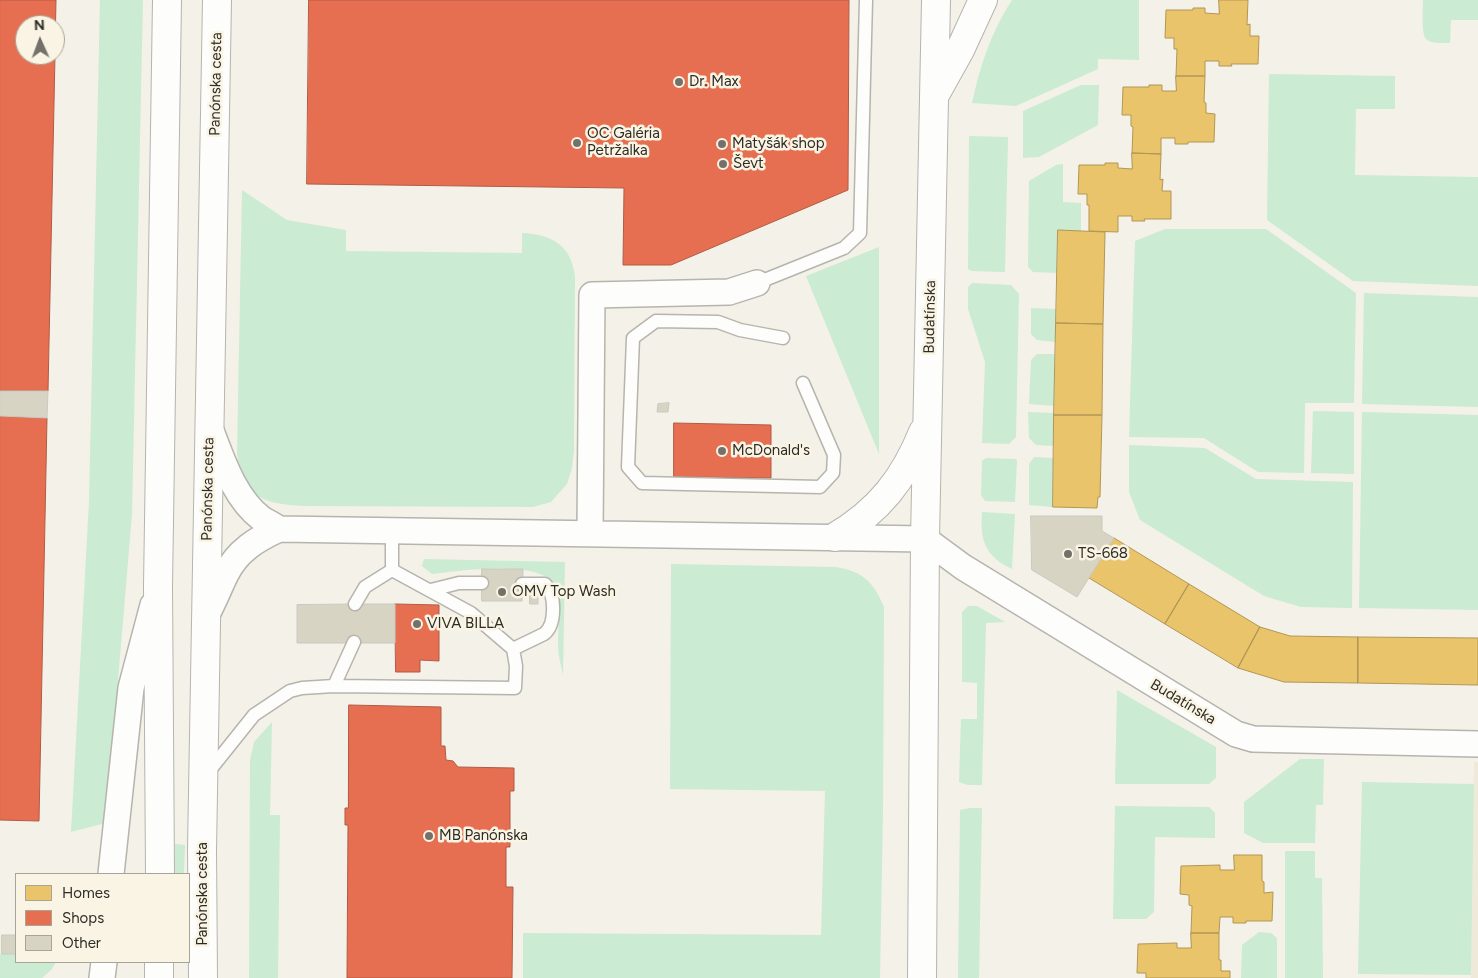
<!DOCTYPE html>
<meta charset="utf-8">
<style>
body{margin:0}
#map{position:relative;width:1478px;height:978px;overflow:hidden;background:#f4f1e8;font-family:Figtree,sans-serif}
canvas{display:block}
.legend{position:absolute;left:15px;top:873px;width:175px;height:90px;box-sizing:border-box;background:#f9f4e3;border:1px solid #a8a497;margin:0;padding:6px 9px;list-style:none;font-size:15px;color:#2e2c26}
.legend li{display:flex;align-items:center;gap:10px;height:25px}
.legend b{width:25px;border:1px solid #a8a497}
.north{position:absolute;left:15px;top:15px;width:50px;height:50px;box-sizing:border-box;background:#f9f4e3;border:1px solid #a8a497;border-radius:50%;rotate:358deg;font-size:14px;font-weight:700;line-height:20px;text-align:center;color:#2e2c26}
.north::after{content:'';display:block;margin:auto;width:18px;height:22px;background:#73716a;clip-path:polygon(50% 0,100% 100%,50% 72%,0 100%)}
</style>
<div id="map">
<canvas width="1478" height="978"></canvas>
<ul class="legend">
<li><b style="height:14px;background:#e9c46a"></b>Homes</li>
<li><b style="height:14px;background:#e76f51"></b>Shops</li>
<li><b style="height:14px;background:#d8d4c4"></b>Other</li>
</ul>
<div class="north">N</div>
</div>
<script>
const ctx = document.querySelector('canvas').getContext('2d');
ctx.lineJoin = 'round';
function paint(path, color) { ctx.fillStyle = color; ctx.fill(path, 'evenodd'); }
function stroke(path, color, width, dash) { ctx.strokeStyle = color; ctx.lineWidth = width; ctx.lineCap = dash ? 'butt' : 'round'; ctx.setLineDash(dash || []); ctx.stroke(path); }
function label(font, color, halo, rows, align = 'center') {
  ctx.font = font + ' Figtree,sans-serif'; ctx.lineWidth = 5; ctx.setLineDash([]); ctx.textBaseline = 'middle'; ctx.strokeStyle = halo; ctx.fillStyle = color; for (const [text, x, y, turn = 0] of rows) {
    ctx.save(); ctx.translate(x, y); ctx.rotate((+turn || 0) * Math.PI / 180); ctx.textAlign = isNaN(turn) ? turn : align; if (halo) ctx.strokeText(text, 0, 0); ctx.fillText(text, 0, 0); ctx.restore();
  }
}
const built = new Path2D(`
 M1474 762H1478V978H1471Z`);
const green = new Path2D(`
 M100 0H143L132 514 106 823 71 832 89 501Z
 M1012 0H1139V60L1098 59V69L1016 106 972 103C980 66 991 32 1012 0Z
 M1423 0H1478V20H1451L1450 43C1443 43 1431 44 1426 39 1421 34 1423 8 1423 0Z
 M1269 74 1395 76V109H1356L1355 175 1478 177V286L1353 281 1267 220Z
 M1081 85H1099L1098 125 1039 157 1023 158V111Z
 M969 136 1008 137 1005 272 971 271 968 269Z
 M1063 164V202L1081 203V231H1058L1057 273 1033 272 1028 267 1029 181 1056 165Z
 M242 190 287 220 346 230V251L522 253V233C552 234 572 246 575 277L574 450 572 468 567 484 551 502 533 507 304 506C265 504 242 498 237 454Z
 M1165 229H1266L1356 293 1354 403H1305L1304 473 1258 472 1204 438 1129 437 1135 241Z
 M879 247V454L806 276Z
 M972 283 1011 285 1019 294 1016 437 1009 444 982 443 985 362 968 309V287Z
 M1364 293 1478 297V407L1362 404Z
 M1031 308 1056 309V342L1037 340 1031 334Z
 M1037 354H1055V406L1029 404 1031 360Z
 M1313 411 1354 412V474L1311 473Z
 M1028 412 1055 413 1054 446 1036 445 1029 438Z
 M1362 412 1478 415V610L1359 608Z
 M1129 445 1205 448 1256 479 1353 482 1352 608 1301 607 1264 596 1140 520 1129 492Z
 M1034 457 1054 458 1053 507 1029 505V464Z
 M986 458 1015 459 1017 460 1015 502 985 501 981 495 982 461Z
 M982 512 1015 514 1012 569C985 556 980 541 982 512Z
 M424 559 565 562 563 675C561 665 558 655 558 645 558 631 561 598 556 587 543 558 458 571 432 574L422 566Z
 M671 564 836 567C863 572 873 581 884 607L883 811 880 978H523V933L821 935 825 791 670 789Z
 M968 606H977L1005 622 986 623 982 785H968L959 782 961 719H977V683L962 682V612Z
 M1117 690 1216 747V778L1209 784H1115Z
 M272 722 270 815H280L278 978H249L250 760 254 742Z
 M1300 759H1324L1323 805H1316L1315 843H1263L1244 833V802Z
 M1362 782 1474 784 1471 975 1358 974Z
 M1115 806 1209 807 1215 813V838L1155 837 1154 912 1146 919H1113Z
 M970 808H982L979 978H958L960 810Z
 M175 844 185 845 184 874H175Z
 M1285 851H1315V878H1322L1323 978H1285Z
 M1259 932 1271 933 1277 938V978H1241L1242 945Z
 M0 954H16V962H56L52 969 42 978H0Z`);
const homes = new Path2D(`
 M1219 0H1248L1247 25 1250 24V36H1259L1258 64H1231L1232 66H1219V61H1205V76H1176L1177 49H1174V38H1165L1166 10H1193V8H1205V13L1219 14Z
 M1176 76H1205L1204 102 1206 103V113L1215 114 1214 142H1188V144H1175V138H1161V154L1132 153 1133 127 1131 126V115H1122L1123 87H1149V85H1162V91H1176Z
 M1132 153 1161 154 1160 180 1163 179 1162 191H1171V219H1144L1145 221H1132V216H1118V232L1089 231V205H1087V194H1078L1079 165H1105V163H1118V168L1132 169Z
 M1058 230 1105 232 1103 324 1056 323Z
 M1056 323 1103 324 1102 415H1054Z
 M1054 415H1102L1100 497H1098L1097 508 1053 507Z
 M1114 538 1189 584 1165 624 1089 578Z
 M1189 584 1260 627 1238 668 1165 624Z
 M1260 627 1290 636 1358 637V683L1284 682 1238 668Z
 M1358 637 1478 638V685L1358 683Z
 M1234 855H1262V881L1264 882V893L1273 892 1272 921H1246V923H1233V917H1220L1219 933H1191L1192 906 1189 905V895L1180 894 1181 866 1220 865V870H1234Z
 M1191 933H1219V960H1221V971H1230V978H1146V973H1137L1138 944 1177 943V948H1191Z`);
const shops = new Path2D(`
 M0 0H56L55 49V25H25V55H55L48 391H0Z
 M309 0H849L848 190 671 265H623L624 188 307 184Z
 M0 416 47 418 39 821 0 820Z
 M674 423 771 425V478L674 477Z
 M395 604 439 605V661L420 660V672H396Z
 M349 705 441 707V746H445L446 760 453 761 458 767 514 768V791H510V847H506V887H513L512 978H347L348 825H345V808H348Z`);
const building = new Path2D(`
 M0 391H48L47 418 0 416Z
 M669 403 668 412H657L658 404Z
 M1031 516H1102V531L1114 538 1077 597 1032 570Z
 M482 569H523L522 601H482Z
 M530 591H538V604H530Z
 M355 604H395V643H297V605Z
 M2 935H16V954H2Z`);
const service = new Path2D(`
 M757 283 844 248 860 233 866 0
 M783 338 740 330 718 322 656 321 633 338 628 467 642 483 820 487 833 473 834 455 803 383
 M431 590 459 583H482
 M355 604 365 587 392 570
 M513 649 544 634C556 625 556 594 545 584H522
 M334 686 354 642
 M206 775 254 715 290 691 302 688 334 686 515 688 516 666 513 649 471 613 392 570V530`);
const minor = new Path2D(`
 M210 428C222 459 234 498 262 519 267 522 273 525 279 529
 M590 533 592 295 729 292 757 283
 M206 616C214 602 219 588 226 574 237 551 257 539 279 529L925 539 963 567 1236 734 1253 739 1478 744
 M111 874 131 688 153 605
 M102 978 104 962`);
const tertiary = new Path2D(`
 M936 93 960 50 983 0
 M835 537C879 511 904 479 923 432
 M922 978 925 539 936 0`);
const secondary = new Path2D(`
 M160 874 158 586 167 0
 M159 978V962
 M203 978 202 849 217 0`);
const markers = [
 [679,82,5,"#73716a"],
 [577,143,5,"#73716a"],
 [722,144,5,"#73716a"],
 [723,164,5,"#73716a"],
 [722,451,5,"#73716a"],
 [1068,554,5,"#73716a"],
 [502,592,5,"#73716a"],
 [417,624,5,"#73716a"],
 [429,836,5,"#73716a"]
];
const poiNames = [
 ["Dr. Max",689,82],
 ["OC Galéria",587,134],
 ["Petržalka",587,151],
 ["Matyšák shop",732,144],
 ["Ševt",733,164],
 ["McDonald's",732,451],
 ["TS-668",1078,554],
 ["OMV Top Wash",512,592],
 ["VIVA BILLA",427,624],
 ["MB Panónska",439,836]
];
const streetNames = [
 ["Panónska cesta",216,84,-89],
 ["Budatínska",930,317,-89],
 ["Panónska cesta",208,489,-89],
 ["Budatínska",1183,702,31],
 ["Panónska cesta",203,894,-90]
];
paint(built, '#eee9d8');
paint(green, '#cbebd3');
paint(homes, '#e9c46a');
stroke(homes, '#b19656', 1);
paint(shops, '#e76f51');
stroke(shops, '#b05b44', 1);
paint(building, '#d8d4c4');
stroke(building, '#cac8c2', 1);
stroke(service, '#b6b4ad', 15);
stroke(minor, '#b6b4ad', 28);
stroke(tertiary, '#b6b4ad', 30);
stroke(secondary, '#b6b4ad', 30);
stroke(service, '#fdfdfc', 12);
stroke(minor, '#fdfdfc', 25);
stroke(tertiary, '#fdfdfc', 28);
stroke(secondary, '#fdfdfc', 28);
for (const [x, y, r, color] of markers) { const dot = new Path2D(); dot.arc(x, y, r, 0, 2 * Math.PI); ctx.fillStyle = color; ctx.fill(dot); stroke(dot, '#f9f4e3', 2); }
label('15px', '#2e2c26', '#f9f4e3', poiNames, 'left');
label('15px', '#2e2c26', '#f9f4e3', streetNames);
</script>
